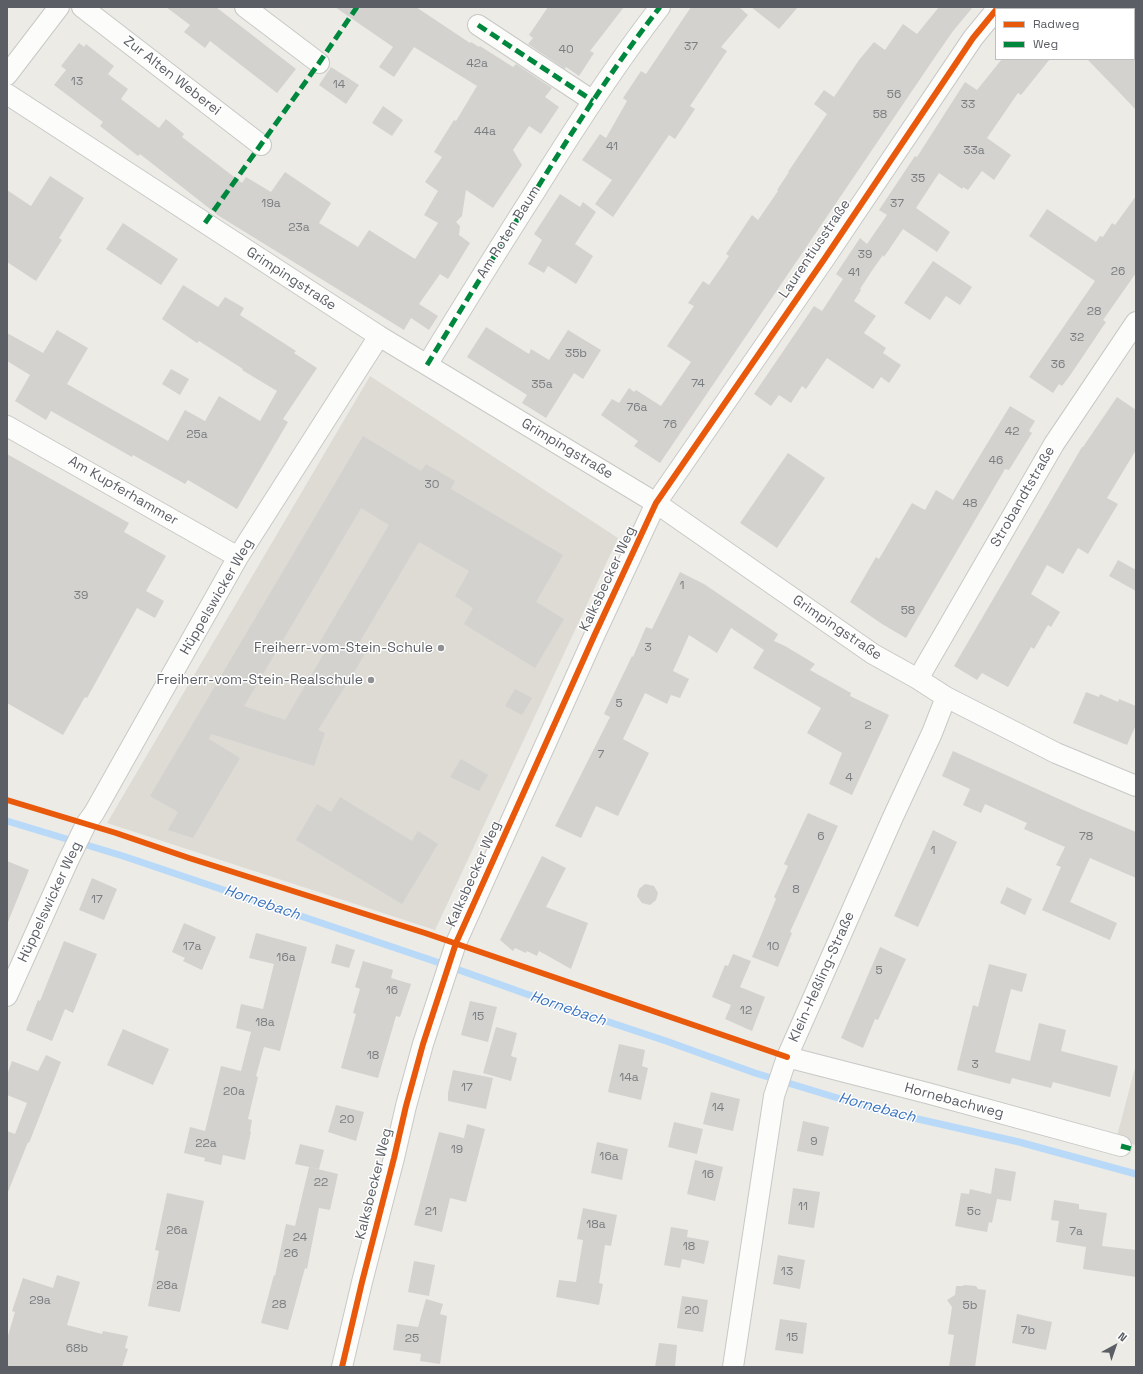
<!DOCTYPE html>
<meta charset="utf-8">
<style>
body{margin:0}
#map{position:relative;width:1143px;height:1374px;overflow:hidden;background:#ecebe6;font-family:"Space Grotesk",sans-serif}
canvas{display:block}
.frame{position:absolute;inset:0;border:8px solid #5b5f65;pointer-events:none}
.legend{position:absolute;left:995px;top:8px;width:140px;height:52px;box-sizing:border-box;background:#fff;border:1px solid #bdbfc1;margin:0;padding:5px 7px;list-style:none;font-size:12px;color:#5b5f65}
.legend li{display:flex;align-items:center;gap:8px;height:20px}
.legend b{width:20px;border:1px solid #bdbfc1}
.north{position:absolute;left:1095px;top:1326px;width:40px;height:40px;-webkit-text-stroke:3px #fff;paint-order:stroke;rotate:40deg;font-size:11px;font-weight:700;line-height:16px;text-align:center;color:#5b5f65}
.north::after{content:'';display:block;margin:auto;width:14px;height:18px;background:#5b5f65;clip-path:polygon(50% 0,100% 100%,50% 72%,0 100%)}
</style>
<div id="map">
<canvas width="1143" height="1374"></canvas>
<div class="frame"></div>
<ul class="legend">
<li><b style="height:5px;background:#e8590c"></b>Radweg</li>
<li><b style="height:5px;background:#00873e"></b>Weg</li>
</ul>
<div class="north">N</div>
</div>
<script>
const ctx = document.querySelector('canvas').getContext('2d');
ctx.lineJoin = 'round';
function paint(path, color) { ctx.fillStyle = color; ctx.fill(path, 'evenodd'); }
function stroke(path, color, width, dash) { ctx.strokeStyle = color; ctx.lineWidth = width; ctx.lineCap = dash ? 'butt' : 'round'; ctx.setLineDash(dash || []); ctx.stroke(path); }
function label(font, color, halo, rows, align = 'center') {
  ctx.font = font + ' "Space Grotesk",sans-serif'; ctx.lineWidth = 3; ctx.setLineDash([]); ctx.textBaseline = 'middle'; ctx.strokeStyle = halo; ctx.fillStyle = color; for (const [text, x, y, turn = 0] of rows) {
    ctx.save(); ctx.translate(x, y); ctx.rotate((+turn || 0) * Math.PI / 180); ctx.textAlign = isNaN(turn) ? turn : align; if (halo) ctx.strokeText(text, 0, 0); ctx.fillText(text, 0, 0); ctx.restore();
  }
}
const education = new Path2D(`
 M370 376 618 538 435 930 107 823Z
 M1136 1064V1145L1116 1140Z`);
const stream = new Path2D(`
 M7 821 123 856 431 960 549 1002 666 1041 755 1073 874 1109 1019 1142 1136 1174`);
const building = new Path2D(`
 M166 7H216L296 69 277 93 210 41 205 48 184 32 190 25Z
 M335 7H416L470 43 471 42 479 47 480 46 513 67 516 64 552 88 545 97 559 107 541 134 529 126 513 150 522 165 493 208 466 190 462 216 456 222 460 226 459 235 470 243 448 279 440 274 419 304 438 316 429 330 411 318 404 330 219 216 140 154 138 156 100 126 103 122 54 85 66 70 61 66 79 43 84 47 86 44 114 66 108 74 128 89 121 99 159 128 166 119 184 134 182 137 242 183 246 177 271 192 285 172 331 203 319 223 358 247 369 230 415 259 438 223 424 215 438 191 425 182 442 157 434 152 454 120 456 121 477 86 414 47 394 77 379 67 393 47Z
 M548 7H624L590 51 594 53 579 76 566 67 565 69 528 44 533 38 529 35Z
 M691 7H739L748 15 721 47 727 51 690 106 695 109 675 139 669 135 613 217 595 204 612 180 582 160 600 134 606 138 627 101 623 98 641 71 646 74Z
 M751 7H798L779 29Z
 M939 7H973L953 31 935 57 660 463 634 446 638 441 601 415 612 399 619 403 629 388 634 392 636 390 661 406 691 362 667 346 694 306 688 303 703 281 709 285 729 256 726 254 752 215 758 220 778 191 777 190 789 172H788L827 114 814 104 824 90 834 97 859 60 874 42 885 50 903 24 917 34Z
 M1002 59H1050L1021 95 1018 93 987 138 1011 155 994 180 982 171 968 190 963 187 962 189 939 173 916 208 950 232 937 252 903 229 884 257 883 255 871 272 860 289 861 290 854 301 876 316 864 333 886 348 883 353 901 365 889 383 881 377 873 389 827 358 806 389 802 386 791 403 779 395 771 406 754 394 814 306 822 311 843 279 836 274 860 238 867 244 887 215 879 210 915 156 917 157 965 82 977 90Z
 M1087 59H1136V110L1118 91Z
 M331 67 359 85 346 104 319 85Z
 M383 106 403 120 392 136 372 123Z
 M50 176 84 198 59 238 62 240 36 281 7 262V190L31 206Z
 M560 194 580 207 583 202 596 212 575 244 593 256 576 284 548 266 544 273 528 264 542 240 534 234Z
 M1136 196V273L1103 320 1106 322 1071 374 1062 386 1059 384 1053 393 1029 377 1095 281 1029 236 1047 209 1096 242 1100 236 1103 237 1112 223 1115 225Z
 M123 223 178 259 161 285 106 249Z
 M933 261 972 287 960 305 946 296 930 320 904 303Z
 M183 285 218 307 225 297 244 308 240 315 296 351 294 353 317 368 283 419 288 422 237 509 188 480 185 484 133 455 132 457 51 411 46 420 15 401 30 375 7 361V333L43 353 57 330 88 348 67 384 168 441 185 410 205 421 219 396 260 421 277 391 242 370 243 369 199 341 197 343 162 319Z
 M486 327 529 354 531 349 549 360 568 330 601 350 583 379 574 373 546 418 522 403 527 395 467 357Z
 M171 369 189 379 180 395 162 384Z
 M1117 397 1136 410V450L1107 498 1118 504 1088 554 1078 548 1063 574 1047 565 1031 594 1060 612 1051 627 1048 625 1034 649 1031 647 1008 687 982 673 977 680 954 666 1082 447H1083Z
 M1010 406 1035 421 1029 431 1032 433 1009 470 1005 469 906 638 882 624 850 602 876 557 879 559 912 503 925 510 936 490 953 500Z
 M363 436 421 471 426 464 455 481 451 489 563 555 536 602 564 619 535 668 464 624 473 608 455 596 469 571 419 542 356 648 365 654 318 730 325 733 314 766 211 734 209 739 240 758 193 838 168 830 178 812 150 796ZM361 508 389 525 318 645 326 650 285 720 244 706Z
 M788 453 825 478 777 548 740 523Z
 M7 454 129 523 124 532 166 556 146 591 164 601 155 618 137 608 87 698 85 697 63 735 7 703Z
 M1118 560 1136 570V591L1109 576Z
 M680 572 704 584 778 634 774 641 785 646 815 664 810 670 851 693 850 696 889 715 852 795 829 784 842 753 807 733 821 708 753 668 764 650 731 628 717 653 689 635 673 671 689 679 680 698 671 695 667 704 645 693 623 739 649 753 618 816 596 806 581 838 555 826 610 717 604 714 632 656 633 657 646 627 652 629Z
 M515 689 532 698 522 715 505 706Z
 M1086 692 1099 697 1100 694 1118 702 1119 699 1136 706V725L1127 745 1073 723Z
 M953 751 1081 809 1136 832V878L1090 858 1070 902 1117 923 1110 940 1042 910 1061 867 1056 865 1065 847 1024 829 1027 823 985 804 981 813 963 805 970 789 942 776Z
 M461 759 488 775 479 791 450 777Z
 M340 797 412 841 418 831 438 844 402 904 296 840 317 804 331 812Z
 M808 813 838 826 790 932 792 933 778 967 752 957 776 899 774 897 788 866 784 864Z
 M933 830 957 842 918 927 894 916Z
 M542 856 566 868 546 907 588 923 571 969 539 951 537 956 527 951 526 953 515 948 513 951 500 940Z
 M7 861 29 870 8 922H7Z
 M92 878 117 889 104 920 79 910Z
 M645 884 654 886 658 893 656 900 650 905 642 903 637 896 639 889Z
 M1007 887 1032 899 1025 915 1000 903Z
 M184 923 216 937 202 970 183 961 185 958 172 952Z
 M256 933 307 947 280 1051 264 1047 256 1076 258 1077 248 1119 252 1120 250 1131 251 1132 245 1160 223 1155 221 1165 204 1161 205 1158 184 1153 190 1127 205 1131 221 1066 241 1071 251 1032 236 1028 241 1004 263 1009 274 964 249 958Z
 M64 941 97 954 73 1013 65 1009 52 1041 26 1030 38 1000 40 1001Z
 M336 944 355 950 349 968 331 963Z
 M880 947 906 959 878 1020 875 1019 863 1048 841 1038Z
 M733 954 751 961 740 987 765 997 752 1031 725 1019 731 1005 712 997 725 965 728 966Z
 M363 961 393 970 391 978 411 984 400 1017 396 1016 378 1078 341 1068 356 1014 353 1013 360 989 355 987Z
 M989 964 1027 974 1022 992 1011 989 995 1052 1030 1061 1039 1023 1066 1030 1061 1051 1118 1066 1110 1097 1053 1082 1051 1088 1012 1078 1010 1084 957 1070 973 1005 978 1007Z
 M470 1001 497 1007 488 1042 461 1035Z
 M496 1027 517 1033 511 1056 517 1058 511 1081 483 1073Z
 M123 1029 169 1049 153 1085 107 1065Z
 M619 1044 645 1050 642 1066 648 1068 641 1100 608 1092Z
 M46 1055 61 1062 29 1143 28 1142 8 1192H7V1131L15 1134 27 1103 7 1095V1075L12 1061 38 1071Z
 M453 1070 493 1078 486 1109 448 1101V1093Z
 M711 1092 740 1099 733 1131 703 1124Z
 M336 1105 364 1112 356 1141 328 1132Z
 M803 1121 829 1127 823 1156 797 1151Z
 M674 1122 703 1129 697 1154 668 1147Z
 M467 1124 485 1129 466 1202 450 1198 442 1232 414 1225 439 1132 464 1138Z
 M597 1142 628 1149 622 1180 591 1173Z
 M300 1144 324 1150 319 1169 295 1164Z
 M695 1160 723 1167 715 1201 687 1194Z
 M309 1167 338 1174 330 1210 319 1208 307 1269 305 1268 288 1330 261 1323 274 1275 275 1276 286 1224 295 1226Z
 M995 1168 1016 1172 1011 1201 997 1199 992 1223 989 1222 987 1232 955 1226 961 1193 969 1194 970 1189 991 1194Z
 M793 1188 820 1192 814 1228 788 1224Z
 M167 1193 204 1201 180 1312 148 1306 159 1251 155 1250Z
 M1054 1200 1079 1204V1209L1107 1213 1102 1246 1136 1250V1277L1083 1269 1086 1247 1056 1242 1059 1221 1051 1220Z
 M583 1208 617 1215 611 1246 605 1245 599 1283 603 1284 599 1305 556 1297 559 1280 576 1282 583 1240 577 1239Z
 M671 1227 688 1230 687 1237 709 1241 704 1264 682 1259 680 1268 664 1265Z
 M778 1255 805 1260 800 1289 773 1284Z
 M414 1261 435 1265 429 1296 408 1292Z
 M57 1275 80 1282 67 1325 102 1334 103 1331 128 1336 125 1348 128 1349 122 1367H7V1339L15 1312 12 1311 23 1278 53 1288Z
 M965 1285 976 1286 978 1289 986 1290 975 1367H949L954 1335 948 1334 952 1307 947 1300 955 1295 956 1286H962Z
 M682 1296 708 1300 703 1332 677 1328Z
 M426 1299 443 1304 440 1314 447 1316 440 1364 420 1361 421 1354 393 1350 397 1324 418 1327Z
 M1017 1314 1052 1322 1046 1350 1012 1343Z
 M780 1319 807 1323 803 1354 775 1350Z
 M659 1343 677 1345 675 1367H655Z`);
const street = new Path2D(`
 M82 7 261 145
 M245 7 319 63
 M478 25 593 101
 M7 75 59 7
 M7 94 379 336 656 503 873 654 918 679 946 697 1056 753 1136 786
 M427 365C463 306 499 248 536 190 575 127 615 65 660 7
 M7 426 238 557
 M918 679 1054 444 1136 322
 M7 996 68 861 86 824 94 813 238 557 379 336
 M787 1057 927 1093 1121 1146
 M342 1367 362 1282 394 1158 406 1106 423 1044 456 943 595 634 656 503 825 258 973 38 996 10
 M733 1367 774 1096 787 1057 893 817 932 733 946 697`);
const quiet = new Path2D(`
 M478 25 593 101
 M205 223 319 63 357 7
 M427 365C463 306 499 248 536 190 575 127 615 65 660 7
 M1121 1146 1136 1150`);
const cycleway = new Path2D(`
 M7 800 116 833 189 858 425 933 787 1057
 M342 1367 362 1282 394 1158 406 1106 423 1044 456 943 595 634 656 503 825 258 973 38 996 10`);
const markers = [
 [441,648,4,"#8e9092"],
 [371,680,4,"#8e9092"]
];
const numberNames = [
 ["37",691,47],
 ["40",566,50],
 ["42a",477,64],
 ["13",77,82],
 ["14",339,85],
 ["56",894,95],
 ["33",968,105],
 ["58",880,115],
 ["44a",485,132],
 ["41",612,147],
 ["33a",974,151],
 ["35",918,179],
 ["19a",271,204],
 ["37",897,204],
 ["23a",299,228],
 ["39",865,255],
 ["26",1118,272],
 ["41",854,273],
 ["28",1094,312],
 ["32",1077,338],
 ["35b",576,354],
 ["36",1058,365],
 ["74",698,384],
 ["35a",542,385],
 ["76a",637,408],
 ["76",670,425],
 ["42",1012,432],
 ["25a",197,435],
 ["46",996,461],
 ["30",432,485],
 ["48",970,504],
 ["1",682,586],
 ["39",81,596],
 ["58",908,611],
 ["3",648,648],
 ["5",619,704],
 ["2",868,726],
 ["7",601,755],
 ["4",849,778],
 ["6",821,837],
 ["78",1086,837],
 ["1",933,851],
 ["8",796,890],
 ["17",97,900],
 ["17a",192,947],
 ["10",773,947],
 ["16a",286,958],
 ["5",879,971],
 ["16",392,991],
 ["12",746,1011],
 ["15",478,1017],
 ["18a",265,1023],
 ["18",373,1056],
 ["3",975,1065],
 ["14a",629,1078],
 ["17",467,1088],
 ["20a",234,1092],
 ["14",718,1108],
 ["20",347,1120],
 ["9",814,1142],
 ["22a",206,1144],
 ["19",457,1150],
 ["16a",609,1157],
 ["16",708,1175],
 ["22",321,1183],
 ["11",803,1207],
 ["21",431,1212],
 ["5c",974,1212],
 ["18a",596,1225],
 ["26a",177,1231],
 ["7a",1076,1232],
 ["24",300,1238],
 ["18",689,1247],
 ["26",291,1254],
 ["13",787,1272],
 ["28a",167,1286],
 ["29a",40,1301],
 ["28",279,1305],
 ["5b",970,1306],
 ["20",692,1311],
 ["7b",1028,1331],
 ["15",792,1338],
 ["25",412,1339],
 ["68b",77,1349]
];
const streetNames = [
 ["Zur Alten Weberei",172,76,38],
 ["Am Roten Baum",509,232,-58],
 ["Laurentiusstraße",815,249,-56],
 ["Grimpingstraße",291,279,33],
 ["Grimpingstraße",567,449,31],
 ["Am Kupferhammer",123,491,30],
 ["Strobandtstraße",1023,497,-60],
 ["Kalksbecker Weg",608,579,-65],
 ["Hüppelswicker Weg",217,597,-60],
 ["Grimpingstraße",837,628,34],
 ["Kalksbecker Weg",474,874,-66],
 ["Hüppelswicker Weg",50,902,-65],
 ["Klein-Heßling-Straße",822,977,-66],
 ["Hornebachweg",954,1101,15],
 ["Kalksbecker Weg",374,1184,-76]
];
const poiNames = [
 ["Freiherr-vom-Stein-Schule",433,648],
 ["Freiherr-vom-Stein-Realschule",363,680]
];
const waterNames = [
 ["Hornebach",262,903,19],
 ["Hornebach",568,1009,19],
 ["Hornebach",877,1108,15]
];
paint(education, '#dddbd4');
stroke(stream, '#b9d9f8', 7);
paint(building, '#d3d2cf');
stroke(street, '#c8c8c7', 22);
stroke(street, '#fcfcfb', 20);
stroke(quiet, '#00873e', 5, [10, 5]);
stroke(cycleway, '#e8590c', 6);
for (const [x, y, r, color] of markers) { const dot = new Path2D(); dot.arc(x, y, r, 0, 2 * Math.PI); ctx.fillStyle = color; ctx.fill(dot); stroke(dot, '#fff', 1.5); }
label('12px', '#7a7d80', null, numberNames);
label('14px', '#5b5f65', '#fff', streetNames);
label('14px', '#5b5f65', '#fff', poiNames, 'right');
label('italic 15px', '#3e75bf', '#fff', waterNames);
</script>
